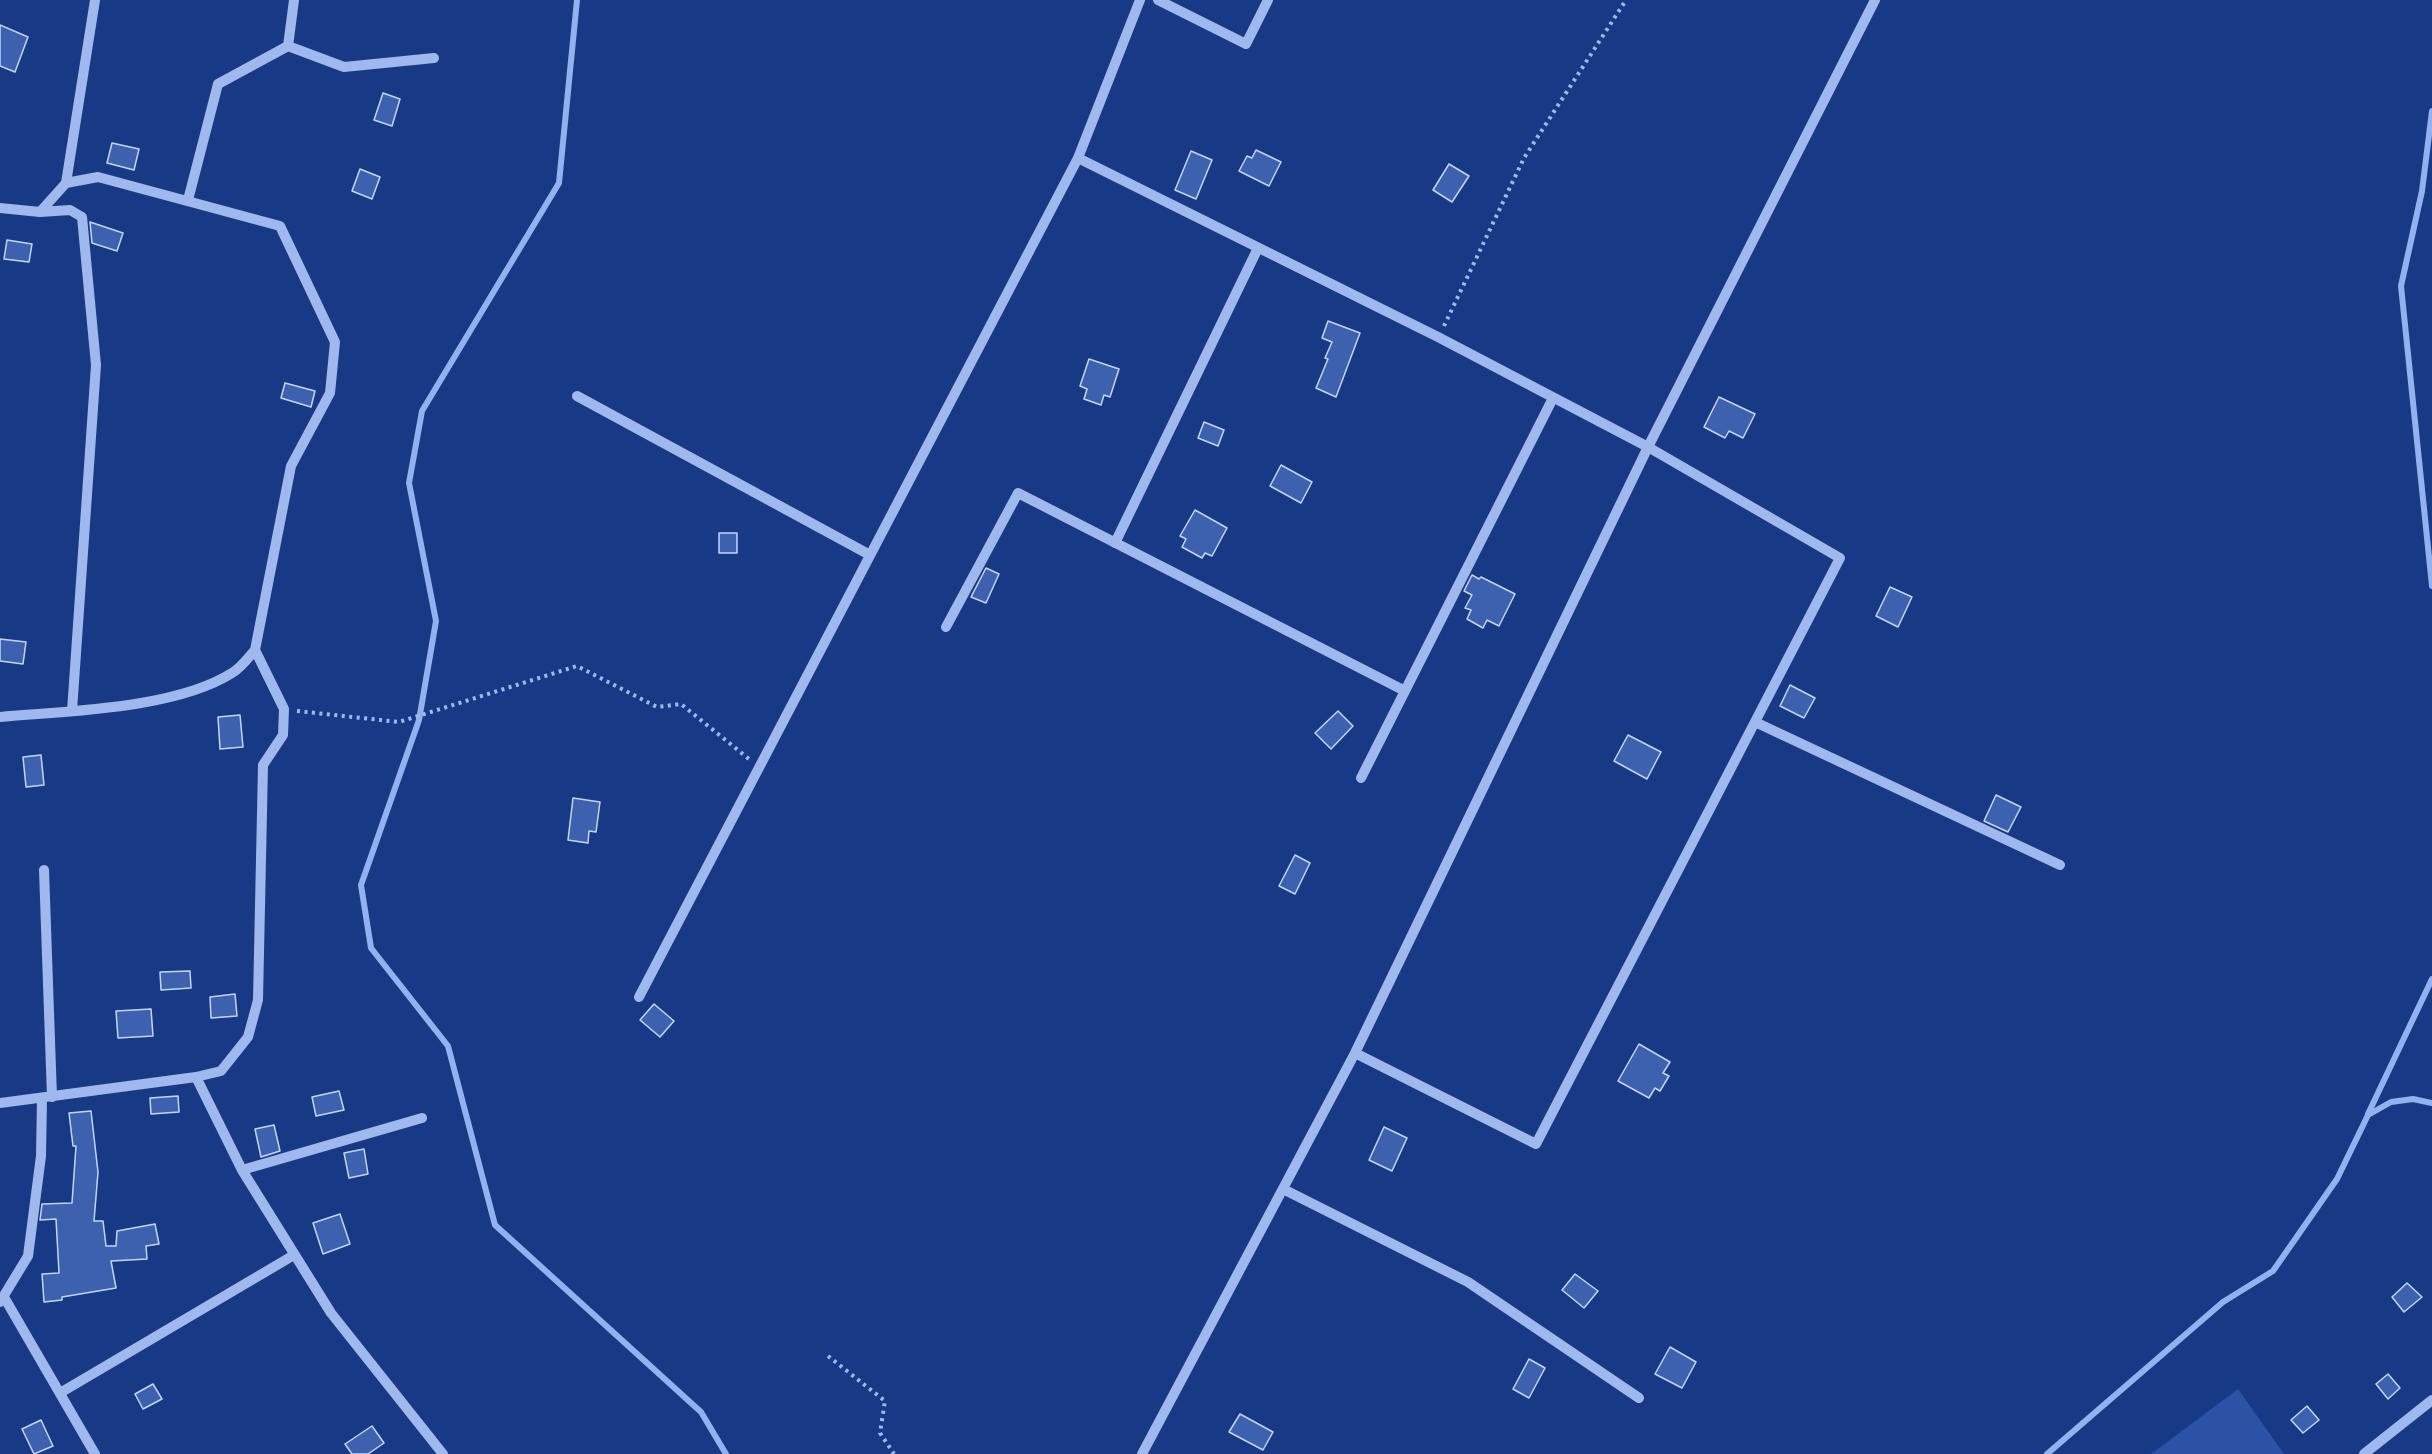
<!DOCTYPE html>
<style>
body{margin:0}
canvas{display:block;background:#183a86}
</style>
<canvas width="2432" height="1454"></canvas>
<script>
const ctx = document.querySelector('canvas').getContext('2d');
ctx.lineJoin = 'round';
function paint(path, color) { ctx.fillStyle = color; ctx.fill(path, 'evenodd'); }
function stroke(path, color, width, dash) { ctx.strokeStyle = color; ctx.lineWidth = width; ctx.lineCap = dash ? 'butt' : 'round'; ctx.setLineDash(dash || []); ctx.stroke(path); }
const green = new Path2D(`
 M2238 1389 2284 1454H2151Z`);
const stream = new Path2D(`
 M577 0 559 183 422 411 409 483 436 621 419 720 361 885 371 948 448 1046 495 1225 701 1412 726 1454
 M2432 111 2422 191 2401 286 2432 586
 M2368 1114 2432 979
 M2047 1454 2223 1302 2273 1271 2337 1179 2368 1115 2391 1102 2413 1099 2432 1103`);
const building = new Path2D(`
 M0 25 28 37 15 72 0 66Z
 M383 93 400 99 392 126 374 120Z
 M112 143 139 149 134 170 107 163Z
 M1256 150 1281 162 1269 186 1239 171 1247 156 1252 158Z
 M1191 151 1212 160 1196 199 1175 190Z
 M1449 164 1469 176 1452 202 1433 190Z
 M360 169 380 177 372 199 352 191Z
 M90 222 123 233 117 251 92 243Z
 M7 240 32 244 29 262 4 259Z
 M1328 321 1360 333 1336 397 1316 388 1328 359 1325 358 1332 342 1322 338Z
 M1089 359 1119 369 1110 397 1104 395 1101 405 1084 399 1087 389 1080 386Z
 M285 383 315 391 311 407 281 398Z
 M1719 397 1755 414 1743 438 1729 431 1725 438 1704 427Z
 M1204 422 1224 430 1218 446 1198 438Z
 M1281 465 1312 482 1301 503 1270 486Z
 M1195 510 1227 528 1212 556 1205 553 1202 558 1182 547 1186 539 1180 536Z
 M719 533H737V553H719Z
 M986 568 999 574 986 603 971 597Z
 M1472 575 1479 579 1481 577 1515 594 1499 626 1487 620 1483 628 1467 619 1471 610 1465 608 1472 595 1464 591Z
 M1890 587 1912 597 1898 627 1876 616Z
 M0 639 26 642 23 664 0 661Z
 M1790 685 1815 698 1804 718 1780 706Z
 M1338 711 1353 726 1331 749 1315 733Z
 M240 715 243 747 220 749 218 717Z
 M1628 735 1661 752 1647 779 1614 761Z
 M41 755 44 785 26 787 23 757Z
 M1996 795 2021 807 2008 832 1984 821Z
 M573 798 600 802 596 832 589 831 588 843 568 840Z
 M1295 855 1310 863 1295 894 1279 886Z
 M190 971 191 988 161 990 160 972Z
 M235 994 237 1016 211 1018 210 997Z
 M654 1004 674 1021 660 1037 640 1020Z
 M151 1009 153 1036 118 1038 116 1011Z
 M1639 1044 1670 1062 1663 1073 1669 1076 1660 1091 1655 1088 1649 1098 1618 1081Z
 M339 1091 344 1110 316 1116 312 1097Z
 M178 1096 179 1112 151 1114 150 1098Z
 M91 1111 98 1172 94 1221H103L106 1246H116L117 1231 155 1224 159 1244 146 1246 147 1259 111 1261 116 1288 62 1297V1300L44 1302 42 1274 59 1273 56 1219 40 1220 42 1204 72 1203 76 1146H73L69 1113Z
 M274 1125 280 1151 261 1157 255 1129Z
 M1384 1127 1407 1138 1392 1171 1369 1160Z
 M364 1149 368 1174 349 1178 344 1153Z
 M340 1214 350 1244 323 1254 313 1223Z
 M1575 1274 1598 1291 1584 1308 1562 1290Z
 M2407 1283 2422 1297 2404 1312 2392 1297Z
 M1670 1347 1696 1362 1682 1388 1655 1374Z
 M1529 1359 1545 1368 1529 1398 1513 1389Z
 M2388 1374 2400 1388 2388 1399 2376 1384Z
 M153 1384 162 1399 143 1409 135 1394Z
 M2307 1406 2319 1420 2303 1433 2291 1420Z
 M1240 1414 1273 1432 1263 1450 1229 1432Z
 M41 1420 53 1446 34 1454 22 1429Z
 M372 1426 384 1443 368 1454H352L345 1444Z`);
const path = new Path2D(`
 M1444 326 1524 158 1626 0
 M297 711 399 722 577 666 657 707 681 704 749 759
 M828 1356 885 1401 880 1433 894 1454`);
const minor = new Path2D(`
 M1158 0 1246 44 1268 0
 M288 46 294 0
 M1078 158 1438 337 1648 447 1840 558 1536 1144 1355 1053
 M66 183 95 0
 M188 200 218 84 288 46 344 67 434 58
 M0 208 40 212 66 183 98 177 280 226 335 342 330 393 291 466 255 650C248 658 241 668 232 673 175 709 67 711 0 717
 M40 212 70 210 82 217 96 365 72 711
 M577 396 870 555
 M1115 543 1258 248
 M946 627 1018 493 1405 691
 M1755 722 2060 865
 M1361 778 1553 398
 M44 870 52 1097
 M639 997 1078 158 1140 0
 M196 1077 242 1170 331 1313 443 1454
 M0 1103 196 1077 221 1071 248 1037 258 1000 263 765 283 735 284 709 255 650
 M242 1170 422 1118
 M1283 1189 1468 1282 1639 1398
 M4 1297 95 1454
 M0 1302 28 1256 41 1156 42 1099
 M60 1393 294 1255
 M1142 1454 1355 1053 1648 447 1875 0
 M2364 1454 2432 1400`);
paint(green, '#2b52a5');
stroke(stream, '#91b1ef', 6);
paint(building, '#3d61ae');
stroke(building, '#c4d5f9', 1.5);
stroke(path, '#9fb8ed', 4, [3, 4.5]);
stroke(minor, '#9fb8ed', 10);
</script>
